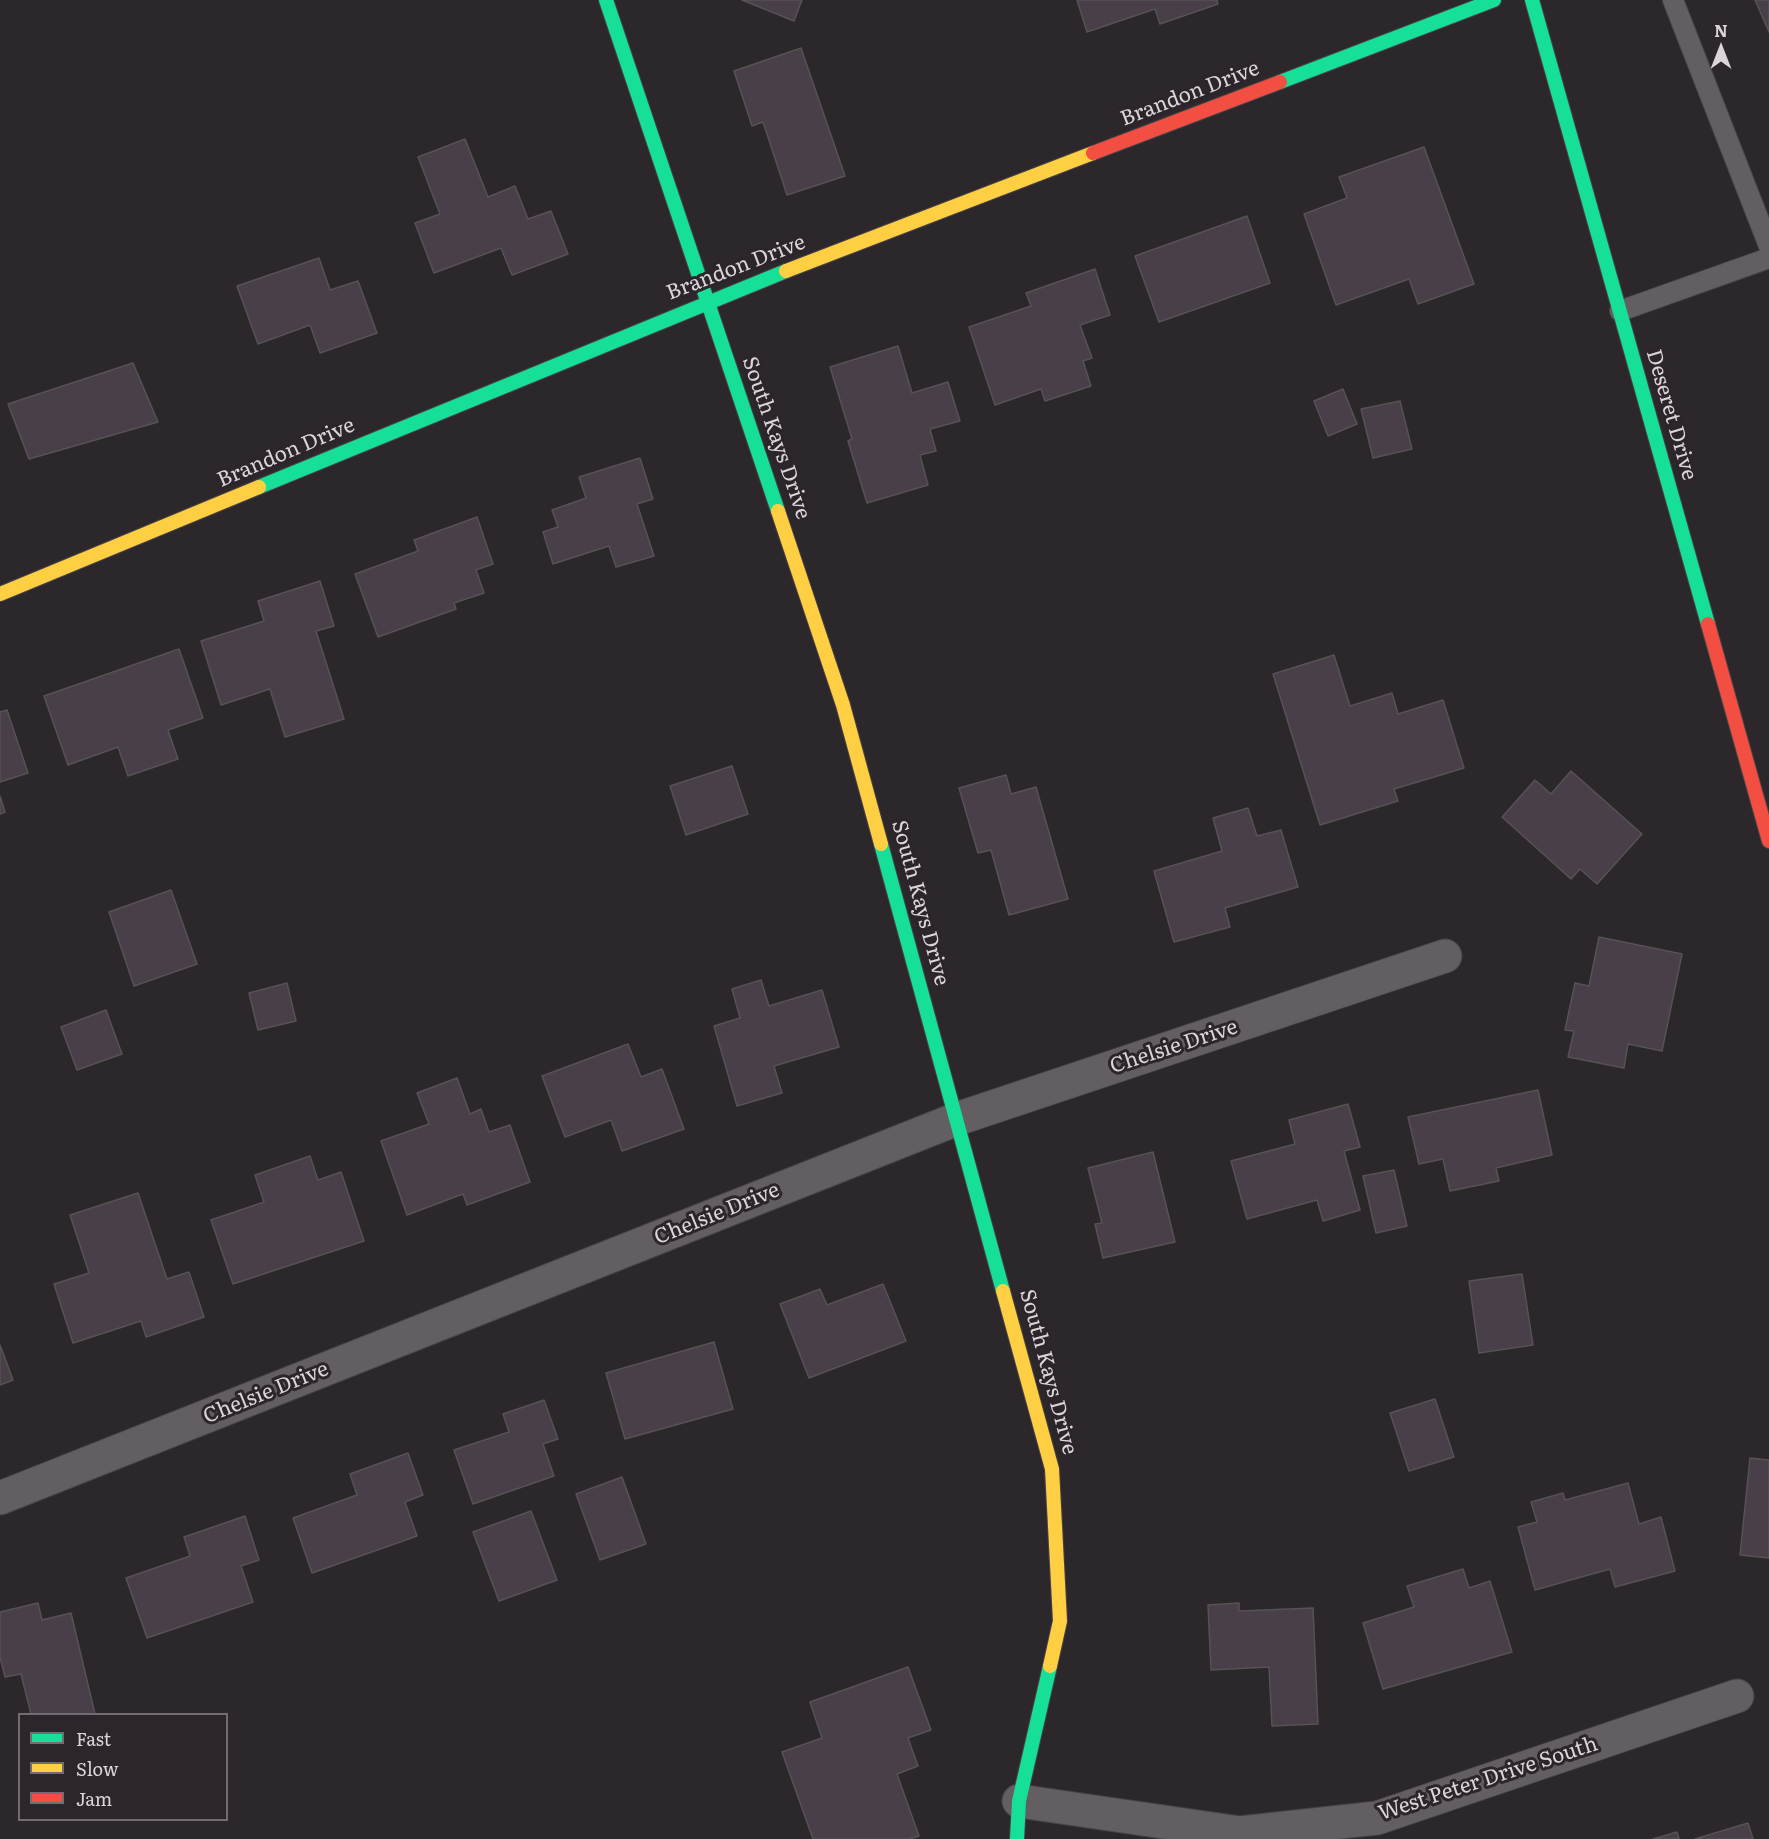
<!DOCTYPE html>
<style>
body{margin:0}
#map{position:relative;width:1769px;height:1839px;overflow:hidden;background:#2b272b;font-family:Literata,serif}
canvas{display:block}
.legend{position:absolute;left:18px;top:1713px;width:210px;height:108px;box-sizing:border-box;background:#2d252c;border:2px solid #736b72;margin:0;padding:8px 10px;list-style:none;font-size:18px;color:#dbd5da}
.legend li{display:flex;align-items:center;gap:12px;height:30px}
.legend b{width:30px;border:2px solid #736b72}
.north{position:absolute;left:1691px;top:18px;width:60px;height:60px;-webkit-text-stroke:4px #2d252c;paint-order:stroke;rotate:0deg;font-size:16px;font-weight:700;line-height:24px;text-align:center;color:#dbd5da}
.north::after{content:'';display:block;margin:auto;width:21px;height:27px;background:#dbd5da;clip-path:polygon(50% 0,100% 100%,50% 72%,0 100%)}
</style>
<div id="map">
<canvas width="1769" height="1839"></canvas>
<ul class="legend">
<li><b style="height:8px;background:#16e098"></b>Fast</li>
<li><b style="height:8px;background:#ffcf43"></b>Slow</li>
<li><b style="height:8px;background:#f24e42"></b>Jam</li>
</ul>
<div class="north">N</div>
</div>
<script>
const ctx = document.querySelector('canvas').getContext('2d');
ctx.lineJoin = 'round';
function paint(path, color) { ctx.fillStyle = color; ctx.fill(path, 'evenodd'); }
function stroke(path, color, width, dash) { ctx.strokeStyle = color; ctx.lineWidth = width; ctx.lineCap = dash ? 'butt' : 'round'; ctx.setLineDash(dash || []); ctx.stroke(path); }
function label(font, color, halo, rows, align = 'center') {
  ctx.font = font + ' Literata,serif'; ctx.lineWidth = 6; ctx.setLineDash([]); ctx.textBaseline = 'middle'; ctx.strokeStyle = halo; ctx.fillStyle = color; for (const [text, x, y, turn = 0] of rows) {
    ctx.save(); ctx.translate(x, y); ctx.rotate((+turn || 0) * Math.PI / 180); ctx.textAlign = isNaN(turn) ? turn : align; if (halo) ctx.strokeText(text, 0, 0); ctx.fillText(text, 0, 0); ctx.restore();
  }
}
const building = new Path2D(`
 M742 0H802L794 21Z
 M1077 0H1217L1218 4 1160 24 1155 9 1087 32Z
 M1755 0H1769V32Z
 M801 48 845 176 787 195 763 122 752 126 734 71Z
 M465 139 488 197 515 186 528 219 551 211 568 254 512 275 501 248 434 273 415 223 440 214 418 157Z
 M1424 147 1474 284 1418 304 1409 279 1336 305 1304 214 1347 198 1339 177Z
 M1247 216 1270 283 1159 322 1135 256Z
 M319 258 330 290 358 281 377 333 320 353 310 325 258 344 237 286Z
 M1095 269 1110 315 1080 325 1092 358 1083 361 1091 386 1045 401 1041 389 995 405 969 327 1031 306 1026 293Z
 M898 346 912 393 948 382 960 421 930 429 936 451 920 455 928 485 867 503 848 441 852 439 830 367Z
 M133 363 158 422 29 459 8 404Z
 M1343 389 1357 424 1328 436 1314 401Z
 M1400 401 1412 449 1373 458 1361 409Z
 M640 458 653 499 637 504 654 556 616 567 609 546 553 564 543 532 558 527 552 510 586 498 579 477Z
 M477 517 493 564 476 570 484 593 454 603 456 609 378 637 355 574 418 551 414 540Z
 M320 581 334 626 316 631 344 719 285 737 270 689 221 705 201 641 264 621 258 601Z
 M179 649 203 718 168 730 178 759 128 776 118 747 68 765 44 696Z
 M1334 655 1350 706 1392 693 1398 714 1443 700 1464 768 1394 789 1398 801 1320 825 1273 674Z
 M7 710 28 773 0 782V712Z
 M732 766 748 814 686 835 670 786Z
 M1571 771 1642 834 1597 884 1580 869 1571 879 1502 817 1535 780 1551 794Z
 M1006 775 1011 794 1036 787 1068 899 1009 915 991 850 978 853 959 788Z
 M0 796 5 812 0 814Z
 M1248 808 1257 836 1281 830 1298 887 1225 908 1230 927 1174 942 1154 871 1222 851 1213 818Z
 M171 890 197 964 134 986 109 912Z
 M1599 937 1682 954 1662 1051 1628 1044 1624 1068 1568 1057 1574 1031 1565 1030 1575 983 1589 986Z
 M761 980 769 1006 822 990 839 1047 774 1066 782 1093 737 1106 714 1026 740 1018 732 989Z
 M287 983 296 1021 258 1030 249 993Z
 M106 1010 122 1054 77 1070 61 1027Z
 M628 1044 641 1077 662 1069 684 1129 622 1151 611 1120 565 1137 542 1076Z
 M457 1078 470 1114 481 1109 489 1132 510 1125 530 1182 467 1205 463 1194 407 1215 381 1141 429 1124 417 1093Z
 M1538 1090 1552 1155 1496 1168 1499 1181 1450 1191 1443 1159 1419 1164 1408 1117Z
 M1348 1104 1360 1147 1344 1151 1360 1210 1323 1221 1317 1200 1247 1219 1231 1161 1295 1144 1289 1120Z
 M1153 1152 1175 1242 1103 1258 1095 1224 1102 1223 1088 1168Z
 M310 1156 318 1180 341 1172 364 1241 233 1284 211 1220 264 1202 255 1175Z
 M1394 1170 1407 1226 1376 1233 1363 1176Z
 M138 1193 167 1279 189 1272 204 1317 146 1337 141 1321 73 1343 54 1284 89 1273 70 1215Z
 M1522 1274 1533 1345 1479 1353 1469 1281Z
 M883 1284 906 1341 809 1378 780 1304 820 1289 827 1305Z
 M714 1342 733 1409 625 1439 606 1373Z
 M0 1345 13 1380 0 1385Z
 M1435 1399 1454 1457 1409 1471 1390 1413Z
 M544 1400 558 1439 543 1444 554 1476 473 1504 454 1450 509 1432 503 1414Z
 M408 1453 423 1495 405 1502 417 1536 312 1573 293 1518 357 1495 350 1474Z
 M1750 1458 1769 1460V1558L1740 1555Z
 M622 1477 646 1544 600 1560 576 1494Z
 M1628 1483 1639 1524 1661 1517 1675 1571 1615 1587 1610 1569 1535 1590 1518 1527 1537 1522 1531 1502 1563 1493 1565 1500Z
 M531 1511 557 1580 499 1601 473 1532Z
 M245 1516 259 1560 241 1566 253 1602 147 1638 126 1578 190 1556 184 1537Z
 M1463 1569 1469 1588 1490 1581 1512 1652 1383 1689 1363 1623 1414 1607 1407 1586Z
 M38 1603 42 1620 71 1613 95 1714H31L21 1674 5 1677 0 1657V1612Z
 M1239 1603V1611L1313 1608 1318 1724 1272 1726 1269 1667 1211 1670 1208 1605Z
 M908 1667 931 1730 908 1738 918 1766 897 1774 919 1836 910 1839H813L782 1752 822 1738 810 1702Z
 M1748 1823 1753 1839H1695Z
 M1677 1832 1679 1839H1653Z`);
const lane = new Path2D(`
 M1673 0 1769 246
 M1620 311 1769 258`);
const street = new Path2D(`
 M0 1498 957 1119 1445 956
 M1019 1801 1240 1833 1377 1818 1737 1696`);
const fast = new Path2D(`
 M606 0 778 511
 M1532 0 1708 624
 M1280 82 1494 0
 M259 487 786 271
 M881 844 1003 1291
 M1017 1839 1019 1801 1050 1666`);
const slow = new Path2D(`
 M786 271 1093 153
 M778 511 843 705 881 844
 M0 594 259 487
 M1003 1291 1052 1469 1060 1621 1050 1666`);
const jam = new Path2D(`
 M1093 153 1280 82
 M1708 624 1769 841`);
const streetNames = [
 ["Brandon Drive",1190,94,-21],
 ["Brandon Drive",736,268,-21],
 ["Deseret Drive",1671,415,74],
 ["South Kays Drive",776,438,71],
 ["Brandon Drive",286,453,-23],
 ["South Kays Drive",920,903,75],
 ["Chelsie Drive",1174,1047,-18],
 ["Chelsie Drive",717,1214,-22],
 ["South Kays Drive",1048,1372,75],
 ["Chelsie Drive",266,1393,-22],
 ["West Peter Drive South",1488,1779,-18]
];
paint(building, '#493f48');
stroke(building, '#565256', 1.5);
stroke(lane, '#484347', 22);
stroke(street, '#484347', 35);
stroke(fast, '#484347', 16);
stroke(slow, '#484347', 16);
stroke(jam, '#484347', 16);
stroke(lane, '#625e62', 20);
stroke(street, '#625e62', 33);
stroke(fast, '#16e098', 14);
stroke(slow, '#ffcf43', 14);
stroke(jam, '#f24e42', 14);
label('21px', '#dbd5da', '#2d252c', streetNames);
</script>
